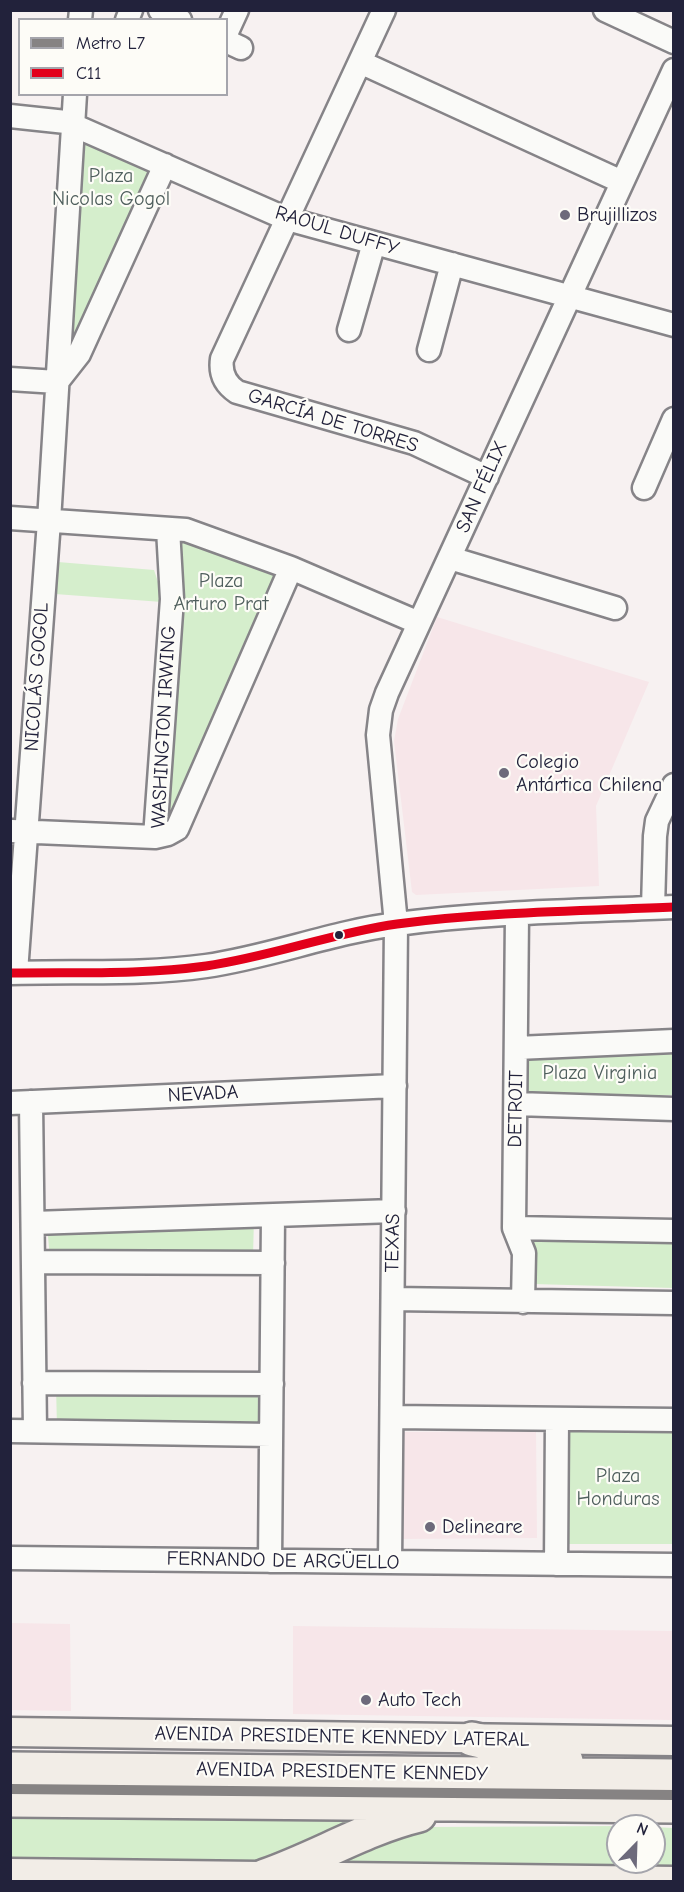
<!DOCTYPE html>
<meta charset="utf-8">
<style>
body{margin:0}
#map{position:relative;width:684px;height:1892px;overflow:hidden;background:#f7f1f1;font-family:"Comic Neue",sans-serif}
canvas{display:block}
.frame{position:absolute;inset:0;border:12px solid #22223b;pointer-events:none}
.legend{position:absolute;left:18px;top:18px;width:210px;height:78px;box-sizing:border-box;background:#fdfcf7;border:2px solid #a5a5ac;margin:0;padding:8px 10px;list-style:none;font-size:18px;color:#22223b}
.legend li{display:flex;align-items:center;gap:12px;height:30px}
.legend b{width:30px;border:2px solid #a5a5ac}
.north{position:absolute;left:606px;top:1814px;width:60px;height:60px;box-sizing:border-box;background:#fdfcf7;border:2px solid #a5a5ac;border-radius:50%;rotate:23deg;font-size:16px;font-weight:700;line-height:24px;text-align:center;color:#22223b}
.north::after{content:'';display:block;margin:auto;width:21px;height:27px;background:#6d6a7b;clip-path:polygon(50% 0,100% 100%,50% 72%,0 100%)}
</style>
<div id="map">
<canvas width="684" height="1892"></canvas>
<div class="frame"></div>
<ul class="legend">
<li><b style="height:8px;background:#868383"></b>Metro L7</li>
<li><b style="height:8px;background:#e2001a"></b>C11</li>
</ul>
<div class="north">N</div>
</div>
<script>
const ctx = document.querySelector('canvas').getContext('2d');
ctx.lineJoin = 'round';
function paint(path, color) { ctx.fillStyle = color; ctx.fill(path, 'evenodd'); }
function stroke(path, color, width, dash) { ctx.strokeStyle = color; ctx.lineWidth = width; ctx.lineCap = dash ? 'butt' : 'round'; ctx.setLineDash(dash || []); ctx.stroke(path); }
function label(font, color, halo, rows, align = 'center') {
  ctx.font = font + ' "Comic Neue",sans-serif'; ctx.lineWidth = 4.5; ctx.setLineDash([]); ctx.textBaseline = 'middle'; ctx.strokeStyle = halo; ctx.fillStyle = color; for (const [text, x, y, turn = 0] of rows) {
    ctx.save(); ctx.translate(x, y); ctx.rotate((+turn || 0) * Math.PI / 180); ctx.textAlign = isNaN(turn) ? turn : align; if (halo) ctx.strokeText(text, 0, 0); ctx.fillText(text, 0, 0); ctx.restore();
  }
}
const built = new Path2D(`
 M437 617 649 682 596 806 599 886 416 895 412 892 394 741 398 719Z
 M536 1431 537 1538 401 1539 400 1432Z
 M11 1623 70 1624 71 1711 11 1710Z
 M293 1626 673 1631V1720L293 1714Z`);
const green = new Path2D(`
 M83 140 153 172 65 365Z
 M168 535 277 568 176 816 162 813Z
 M58 562 154 570 162 594V602L55 594Z
 M673 1050V1095L528 1096 527 1051Z
 M254 1218 253 1257 50 1258 47 1226Z
 M534 1238 673 1242V1288L533 1284Z
 M56 1386 262 1388 261 1431 57 1427Z
 M563 1431H673V1544H562Z
 M10 1817 376 1819 259 1867 11 1863Z
 M618 1826V1862H654V1827L673 1828V1871L305 1869 394 1835 431 1827Z`);
const minor = new Path2D(`
 M160 10 180 20
 M384 10 222 359C220 373 225 384 237 392L414 443 487 477
 M605 10 674 42
 M80 20 81 10
 M127 20 131 10
 M226 34 237 10
 M226 41 241 48
 M360 62 622 182
 M10 116 66 122 287 219 674 325
 M349 330 374 243
 M429 350 452 264
 M10 379 57 382 79 354 165 165
 M644 488 674 419
 M10 518 186 530 291 568 419 623
 M450 558 615 608
 M12 831 155 837 168 834 177 829 291 568
 M155 837 172 599 168 529
 M653 908 655 836 657 821 674 785
 M517 915 514 1228 524 1253 523 1302
 M16 972 49 521 75 94
 M10 973C75 971 142 975 206 966 270 957 332 932 397 924 488 912 582 911 674 907
 M517 1048 674 1041
 M31 1102 35 1431
 M10 1103 395 1086
 M516 1104 674 1109
 M33 1223 394 1211
 M514 1228 674 1231
 M33 1262 273 1263
 M393 1299 674 1303
 M34 1383 272 1384
 M392 1417 674 1420
 M10 1431 271 1435
 M10 1558 674 1565
 M270 1561 273 1216
 M390 1562 396 924 378 735 381 710 387 693 674 70
 M556 1564 557 1419`);
const major = new Path2D(`
 M10 1732 674 1741
 M10 1873 674 1881`);
const highway = new Path2D(`
 M472 1739 566 1761
 M10 1769 674 1776
 M10 1800 674 1806
 M265 1876C317 1858 365 1828 419 1815`);
const bus1 = new Path2D(`
 M10 973C75 972 141 975 206 966 270 957 332 933 397 924 488 912 581 911 674 907`);
const metro1 = new Path2D(`
 M10 1789 674 1795`);
const markers = [
 [565,215,6,"#6d6a7b"],
 [504,773,6,"#6d6a7b"],
 [339,935,5,"#22223b"],
 [430,1527,6,"#6d6a7b"],
 [366,1700,6,"#6d6a7b"]
];
const parkNames = [
 ["Plaza",111,176],
 ["Nicolas Gogol",111,199],
 ["Plaza",221,581],
 ["Arturo Prat",221,604],
 ["Plaza Virginia",600,1073],
 ["Plaza",618,1476],
 ["Honduras",618,1499]
];
const poiNames = [
 ["Brujillizos",577,215],
 ["Colegio",516,762],
 ["Antártica Chilena",516,785],
 ["Delineare",442,1527],
 ["Auto Tech",378,1700]
];
const streetNames = [
 ["RAOUL DUFFY",337,231,17],
 ["GARCÍA DE TORRES",333,421,17],
 ["SAN FÉLIX",482,487,-66],
 ["NICOLÁS GOGOL",37,677,-86],
 ["WASHINGTON IRWING",164,727,-87],
 ["NEVADA",203,1094,-3],
 ["DETROIT",516,1109,-89],
 ["TEXAS",393,1243,-89],
 ["FERNANDO DE ARGÜELLO",283,1561,1],
 ["AVENIDA PRESIDENTE KENNEDY LATERAL",342,1737,1],
 ["AVENIDA PRESIDENTE KENNEDY",342,1772,1]
];
paint(built, '#f7e6e9');
paint(green, '#d5eecc');
stroke(minor, '#868488', 27);
stroke(major, '#868488', 33);
stroke(highway, '#868488', 38);
stroke(minor, '#fafaf8', 22);
stroke(major, '#f2ede7', 28);
stroke(highway, '#f2ede7', 33);
stroke(bus1, '#e2001a', 9);
stroke(metro1, '#868383', 10);
for (const [x, y, r, color] of markers) { const dot = new Path2D(); dot.arc(x, y, r, 0, 2 * Math.PI); ctx.fillStyle = color; ctx.fill(dot); stroke(dot, '#fdfcf7', 2); }
label('20px', '#4f5f5d', '#fdfcf7', parkNames);
label('20px', '#22223b', '#fdfcf7', poiNames, 'left');
label('20px', '#22223b', '#fdfcf7', streetNames);
</script>
